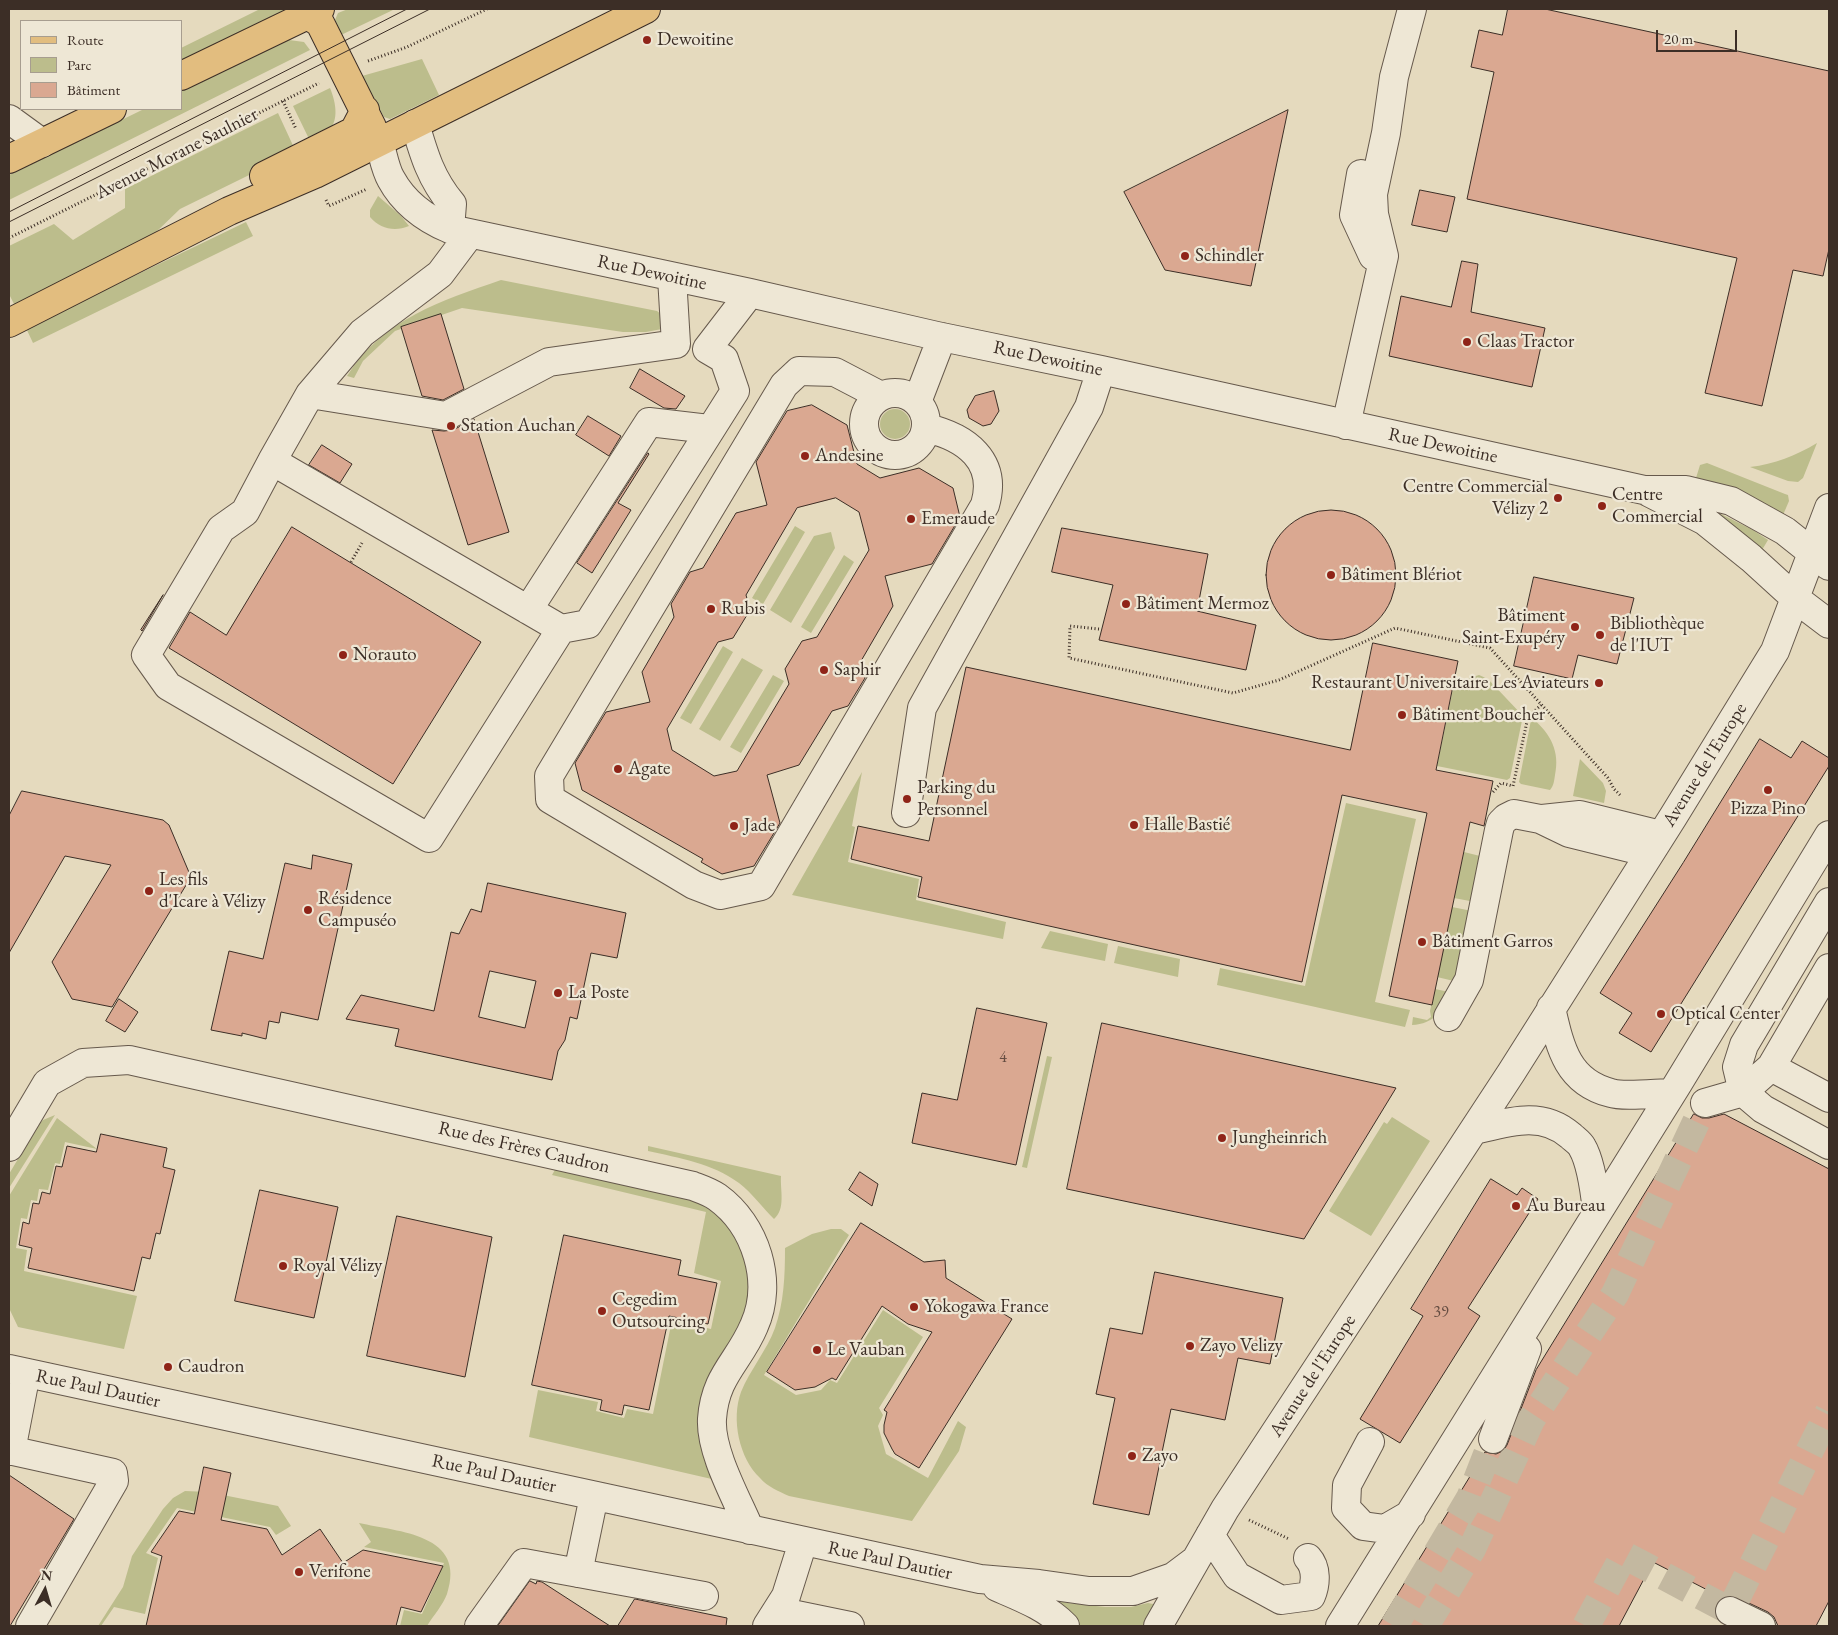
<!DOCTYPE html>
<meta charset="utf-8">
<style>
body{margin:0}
#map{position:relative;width:1838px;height:1635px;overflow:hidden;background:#e5dabe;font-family:"EB Garamond",serif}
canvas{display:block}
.frame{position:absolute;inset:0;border:10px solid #3c2e26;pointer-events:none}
.legend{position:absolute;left:20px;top:20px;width:162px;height:90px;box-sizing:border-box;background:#eee7d5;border:1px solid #a79d8f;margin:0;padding:6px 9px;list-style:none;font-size:15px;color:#3c2e26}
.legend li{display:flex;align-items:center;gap:10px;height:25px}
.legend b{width:25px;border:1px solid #a79d8f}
.north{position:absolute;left:20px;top:1565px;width:50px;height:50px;-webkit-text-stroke:4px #eee7d5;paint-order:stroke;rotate:6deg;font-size:14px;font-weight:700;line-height:20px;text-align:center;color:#3c2e26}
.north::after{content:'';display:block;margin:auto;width:18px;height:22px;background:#3c2e26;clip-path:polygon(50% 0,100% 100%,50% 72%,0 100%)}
.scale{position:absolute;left:1656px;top:30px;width:81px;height:22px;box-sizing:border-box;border:2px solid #3c2e26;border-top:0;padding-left:6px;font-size:15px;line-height:18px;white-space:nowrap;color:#3c2e26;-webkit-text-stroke:4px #eee7d5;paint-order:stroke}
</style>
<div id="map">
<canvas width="1838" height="1635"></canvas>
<div class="frame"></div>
<ul class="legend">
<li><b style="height:6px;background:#e2bd7f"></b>Route</li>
<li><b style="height:14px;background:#bcbd8c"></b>Parc</li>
<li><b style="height:14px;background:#daa891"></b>Bâtiment</li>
</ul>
<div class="north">N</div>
<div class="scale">20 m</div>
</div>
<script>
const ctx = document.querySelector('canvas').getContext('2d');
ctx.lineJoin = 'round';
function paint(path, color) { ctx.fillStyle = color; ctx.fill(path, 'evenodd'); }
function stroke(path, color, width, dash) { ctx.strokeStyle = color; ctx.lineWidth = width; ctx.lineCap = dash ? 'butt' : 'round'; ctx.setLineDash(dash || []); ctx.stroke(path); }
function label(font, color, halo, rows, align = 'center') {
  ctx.font = font + ' "EB Garamond",serif'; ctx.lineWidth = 4.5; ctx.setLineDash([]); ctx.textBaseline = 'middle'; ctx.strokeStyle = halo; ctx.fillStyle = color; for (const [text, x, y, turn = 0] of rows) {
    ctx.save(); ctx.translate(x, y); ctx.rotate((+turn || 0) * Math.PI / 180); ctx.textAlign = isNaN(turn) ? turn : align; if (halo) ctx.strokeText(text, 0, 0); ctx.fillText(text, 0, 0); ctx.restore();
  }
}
const green = new Path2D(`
 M260 9H289L181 61V48Z
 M348 9H395L341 35 335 20 338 13Z
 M289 40 304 42 310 50 9 200V175L144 109H181V91L283 41Z
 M422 59 439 95 390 119 384 117 362 76Z
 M330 88C335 100 339 117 331 128 326 134 318 140 312 145L293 106Z
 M278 113 296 152 180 209 152 236 15 306 9 294V246L54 224 73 240 125 208V189Z
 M378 196 401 216 409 226C395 232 380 229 370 217V210Z
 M246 222 253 236 33 343 26 328Z
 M501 280 657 311 663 316 662 329 646 332H623L462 308 395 331 363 361 354 378 347 376C383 319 441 301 501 280Z
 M880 424a15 15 0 1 1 30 0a15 15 0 1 1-30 0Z
 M1817 443 1803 478 1798 482 1788 481 1750 467C1775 464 1795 456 1817 443Z
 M1707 463 1785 494 1788 495 1789 501 1783 515 1696 478 1700 465Z
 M1713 510 1753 530 1768 540 1759 555Z
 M795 526 805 532 763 604 752 598Z
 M831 532 835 548 791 623 770 610 814 536Z
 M844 555 854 562 811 633 801 627Z
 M723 646 733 652 691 724 680 718Z
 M742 658 763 670 720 741 699 729Z
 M773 675 784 681 741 753 730 747Z
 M1479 675 1488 679 1523 716 1510 778 1507 780 1437 766 1455 679H1466Z
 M1533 719C1551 734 1560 752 1555 775 1554 781 1554 785 1550 790L1521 784 1519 782 1531 720Z
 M1580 759 1603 783 1606 791 1604 803 1573 796Z
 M862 772 852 826 855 827 848 862 919 879 916 900 1006 922 1003 939 792 895Z
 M1346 803 1416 819 1375 1002 1410 1010 1405 1027 1217 985 1220 968 1305 986Z
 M1464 852 1484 857 1475 902 1454 898Z
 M1452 907 1472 911 1458 982 1437 977Z
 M1050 931 1108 944 1105 961 1041 948Z
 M1118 946 1180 959 1178 977 1114 963Z
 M1435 989 1454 993C1443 1010 1434 1024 1412 1025L1413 1017 1427 1020 1431 1017 1430 1011Z
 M1047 1056 1052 1057 1027 1168 1022 1167Z
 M55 1115 9 1188V1174L39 1124 43 1120Z
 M1392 1117 1430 1141 1371 1236 1329 1211 1384 1122 1387 1124Z
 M57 1118 97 1149 65 1142 60 1164 55 1163 48 1190 39 1189 37 1201 31 1200 27 1219 21 1218 16 1248 27 1250 24 1271 137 1296 124 1349 18 1327 9 1308V1196Z
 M648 1146 781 1176C780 1190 786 1209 774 1219 763 1208 752 1193 739 1183 712 1163 679 1158 648 1151Z
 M556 1168 695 1200 711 1208 731 1229 742 1249 753 1285 738 1334 716 1480 529 1437 538 1390 598 1402 596 1411 624 1418 627 1409 653 1414 672 1320 711 1329 721 1281 694 1273 706 1212 552 1175Z
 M831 1229H841L849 1235 764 1375 796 1395 821 1390 830 1380 837 1383 883 1310 923 1337 879 1408 883 1415 878 1426 886 1454 928 1478 958 1421 966 1427 959 1451 912 1521 789 1496C778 1491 768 1487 760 1478 739 1458 731 1419 741 1392 750 1370 767 1350 775 1328 784 1302 785 1276 785 1248L812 1234Z
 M185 1491 208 1492 278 1506 291 1526 276 1535 270 1527 177 1508 146 1553 158 1558 145 1614 114 1607 101 1626H98L123 1587 132 1556 163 1509 173 1498Z
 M359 1523C399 1532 467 1534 447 1594 443 1605 433 1616 427 1626H400L404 1610 422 1614 444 1563 364 1547 371 1542Z
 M1031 1595 1068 1603 1105 1607H1131L1148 1603 1158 1605 1148 1626H1073Z`);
const building = new Path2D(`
 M1508 9H1545L1829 71V249L1823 276 1793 270 1762 406 1705 393 1737 258 1467 199 1494 72 1471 67 1479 30 1502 35Z
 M1288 110 1251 286 1165 270 1124 192Z
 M1420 190 1455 197 1447 232 1412 225Z
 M1462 261 1478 264 1471 312 1545 328 1532 387 1389 356 1401 296 1451 307Z
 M441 314 464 389 443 400 422 396 401 327Z
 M640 369 685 396 676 409 664 408 630 388Z
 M994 391 999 411 991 424 983 426 969 418 967 410 975 396Z
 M812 405 847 425 857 464 880 478 919 468 953 488 960 517 932 564 885 576 893 606 861 661 865 678 848 706 832 711 799 765 767 775 780 823 754 866 722 874 701 862 703 859 582 790 575 763 606 712 650 702 642 672 674 617 671 604 690 572 703 568 736 513 767 505 756 462 787 411ZM836 498 859 512 869 550 817 637 802 641 785 669 789 684 737 771 714 776 672 750 667 729 718 642 733 638 750 610 746 595 797 508Z
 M588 416 621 436 609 456 576 435Z
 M474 419 509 532 468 545 432 430 444 431 453 430Z
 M322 445 352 464 340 483 309 465Z
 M648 453 649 454 618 503 631 510 592 573 577 563Z
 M1266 575a65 65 0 1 1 130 0a65 65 0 1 1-130 0Z
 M292 527 481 642 393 784 169 648 190 612 226 635Z
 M1062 528 1208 554 1197 611 1256 625 1246 670 1099 640 1113 585 1052 572Z
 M1534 577 1634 598 1617 664 1578 655 1572 679 1514 666Z
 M163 595 142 631 141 630Z
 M1373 643 1458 661 1436 770 1493 781 1484 826 1470 822 1432 1005 1389 996 1427 813 1342 795 1302 982 918 897 922 877 851 859 858 826 929 841 966 667 1350 750Z
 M1760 739 1791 758 1802 741 1829 758V766L1651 1052 1619 1033 1632 1013 1600 993 1683 863Z
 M22 791 163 820 169 825 191 877 112 1007 72 999 52 962 111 865 65 856 9 953V816Z
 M313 855 352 864 318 1020 281 1012 279 1023 269 1021 266 1039 242 1033V1036L211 1030 229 951 263 959 285 863 311 869Z
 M488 883 626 913 617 958 591 953 577 1019 570 1017 565 1040 558 1051 552 1080 395 1046 399 1029 346 1019 361 995 434 1011 451 932 459 934 471 909 481 912ZM490 971 536 981 525 1028 479 1017Z
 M119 999 138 1012 125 1032 106 1021Z
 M977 1008 1047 1023 1016 1165 912 1143 922 1093 957 1100Z
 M1102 1023 1346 1077 1396 1088 1304 1239 1067 1189Z
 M1694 1114 1702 1118H1709L1724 1114 1829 1169V1601L1816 1626H1778L1774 1617 1768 1612 1736 1597 1729 1595 1723 1598 1653 1562 1619 1626H1378L1485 1452 1496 1454 1503 1451 1507 1445 1536 1370Z
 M101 1134 167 1148 163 1167 175 1170 160 1234 156 1233 150 1259 142 1257 134 1291 28 1268 32 1248 19 1245 23 1222 29 1224 33 1203 39 1204 42 1192 50 1194 56 1166 62 1167 67 1146 96 1152Z
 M860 1172 878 1184 872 1206 849 1190Z
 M1491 1179 1517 1195 1522 1188 1538 1199 1468 1308 1480 1316 1400 1443 1360 1419 1423 1316 1411 1309Z
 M260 1190 338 1207 314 1318 235 1301Z
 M397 1216 492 1237 465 1377 367 1356Z
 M861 1223 924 1262 945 1260 946 1278 1012 1319 919 1468 895 1454 892 1449 884 1433V1425L887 1412 884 1410 932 1332 908 1324 882 1306 836 1380 832 1378 815 1387 795 1390 767 1372Z
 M564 1235 681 1260 678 1275 717 1283 708 1324 669 1316 649 1410 624 1405 622 1415 600 1410 602 1400 532 1385Z
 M1155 1272 1283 1298 1270 1364 1238 1358 1225 1420 1171 1409 1149 1515 1093 1504 1115 1398 1096 1394 1110 1328 1142 1334Z
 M204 1467 231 1473 221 1520 267 1529 282 1555 320 1529 343 1563 363 1550 443 1566 421 1612 401 1607 396 1626H146L162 1556 151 1552 179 1511 194 1514Z
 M9 1475 74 1519 10 1626H9Z
 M530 1581 536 1584 537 1581 542 1582 610 1626H498Z
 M635 1599 727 1618 726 1626H618Z`);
const minorTunnel = new Path2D(`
 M1394 1626 1470 1498 1493 1439
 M1425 1626 1472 1549 1531 1420 1615 1294 1705 1103
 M1586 1626 1624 1555 1730 1611 1829 1412`);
const path = new Path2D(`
 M368 61 407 47 487 9
 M283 101 296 129
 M326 200 329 206 367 189
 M9 238 319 83
 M351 562 362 543
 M1099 629 1070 626 1069 658 1233 693 1279 680 1395 628 1490 648 1608 778 1614 789 1620 795
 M1493 792 1501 783 1513 786 1528 717 1541 705
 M1249 1520 1289 1539`);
const minor = new Path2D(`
 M9 119 42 143
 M415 124C424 155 431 179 452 204L450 229
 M379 142C383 154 385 169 391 179 404 203 426 219 450 229L750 293 937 336 1101 370 1644 490H1686L1731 501 1785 531 1829 566
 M1361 174 1354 215 1373 256
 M470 234 440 274 362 333 310 394 272 461 561 629 588 624 735 391 724 359 707 349 750 293
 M864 424a31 31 0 1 1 62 0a31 31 0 1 1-62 0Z
 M310 394 446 416 549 362 676 344 672 277
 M881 396 835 372 799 371 784 385 549 776 550 799 694 885 720 895 761 886 985 505C998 461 966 437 926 428
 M917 402 942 337
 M1346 425 1384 256 1374 214 1373 194 1386 133 1394 77 1412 9
 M272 461 245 512 221 529 146 655 168 686 429 838 561 629
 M1650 493 1705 521 1751 558 1796 599 1829 624
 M528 610 649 422 709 429
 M906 813 922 708 1089 407 1101 370
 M1542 819 1580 815 1661 835
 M1829 902 1744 1045 1737 1067 1743 1092 1763 1109 1829 1145
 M1551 1008C1560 1047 1567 1082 1611 1093 1623 1097 1658 1093 1672 1093
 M1448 1017 1469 980 1499 830 1501 823 1506 818 1514 814 1540 819 1569 833 1650 853
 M1771 1067 1829 1098
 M1705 1103 1743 1092 1771 1067 1829 968
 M1475 1130C1508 1122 1542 1110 1571 1136 1574 1139 1580 1143 1582 1147 1591 1162 1595 1193 1597 1211
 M9 1147 47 1083 83 1063 129 1060 693 1186C701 1189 710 1192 717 1197 756 1225 774 1282 754 1326 739 1362 715 1375 712 1419 710 1452 737 1499 750 1530
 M9 1369 980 1579 1039 1584 1089 1591H1133L1173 1577 1193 1562
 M1493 1439 1527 1349
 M1370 1442 1347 1485 1346 1508 1363 1526 1385 1529 1411 1514
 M9 1450 113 1473 114 1481 30 1626
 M11 1451 26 1373
 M1210 1535 1237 1576 1281 1600 1311 1596C1316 1584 1317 1568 1308 1558
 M578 1573 594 1496
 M997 1587C1020 1597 1047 1607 1065 1626
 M777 1611 850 1626
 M1730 1611 1761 1626
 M479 1626 524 1563 704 1596
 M767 1626 786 1596 803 1542
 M1158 1626 1225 1509 1511 1073 1673 817 1775 651 1829 508
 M1340 1626 1677 1085 1829 835`);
const major = new Path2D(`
 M308 15 320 23 372 127
 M181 76 320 9
 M9 159 112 109
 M264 176 354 131 365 110
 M9 323 229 211 315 174 646 9`);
const tram = new Path2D(`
 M9 212 407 9
 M9 222 430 9`);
const markers = [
 [647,40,5,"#8f2418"],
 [1185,256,5,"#8f2418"],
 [1467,342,5,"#8f2418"],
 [451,426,5,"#8f2418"],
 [805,456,5,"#8f2418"],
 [1558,498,5,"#8f2418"],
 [1602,506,5,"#8f2418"],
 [911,519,5,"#8f2418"],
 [1331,575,5,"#8f2418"],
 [1126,604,5,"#8f2418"],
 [711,609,5,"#8f2418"],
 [1575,627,5,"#8f2418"],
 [1600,635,5,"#8f2418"],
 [343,655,5,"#8f2418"],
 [824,670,5,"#8f2418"],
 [1599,683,5,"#8f2418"],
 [1402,715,5,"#8f2418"],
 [618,769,5,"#8f2418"],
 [1768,790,5,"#8f2418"],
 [907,799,5,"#8f2418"],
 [1134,825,5,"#8f2418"],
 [734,826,5,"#8f2418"],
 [149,891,5,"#8f2418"],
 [308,910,5,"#8f2418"],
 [1422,942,5,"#8f2418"],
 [558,993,5,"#8f2418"],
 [1661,1014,5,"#8f2418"],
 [1222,1138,5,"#8f2418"],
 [1516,1206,5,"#8f2418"],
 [283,1266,5,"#8f2418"],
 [914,1307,5,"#8f2418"],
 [602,1311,5,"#8f2418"],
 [1190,1346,5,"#8f2418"],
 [817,1350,5,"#8f2418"],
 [168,1367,5,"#8f2418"],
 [1132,1456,5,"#8f2418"],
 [299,1572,5,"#8f2418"]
];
const numberNames = [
 ["4",1003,1058],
 ["39",1441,1313]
];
const poiNames = [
 ["Dewoitine",657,40],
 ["Schindler",1195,256],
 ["Claas Tractor",1477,342],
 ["Station Auchan",461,426],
 ["Andesine",815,456],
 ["Centre Commercial",1548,487,"right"],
 ["Vélizy 2",1548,509,"right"],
 ["Centre",1612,495],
 ["Commercial",1612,517],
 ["Emeraude",921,519],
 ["Bâtiment Blériot",1341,575],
 ["Bâtiment Mermoz",1136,604],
 ["Rubis",721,609],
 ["Bâtiment",1565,616,"right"],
 ["Saint-Exupéry",1565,638,"right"],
 ["Bibliothèque",1610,624],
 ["de l'IUT",1610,646],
 ["Norauto",353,655],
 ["Saphir",834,670],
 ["Restaurant Universitaire Les Aviateurs",1589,683,"right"],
 ["Bâtiment Boucher",1412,715],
 ["Agate",628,769],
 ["Parking du",917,788],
 ["Personnel",917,810],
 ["Pizza Pino",1768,809,"center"],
 ["Halle Bastié",1144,825],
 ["Jade",744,826],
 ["Les fils",159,880],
 ["d'Icare à Vélizy",159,902],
 ["Résidence",318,899],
 ["Campuséo",318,921],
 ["Bâtiment Garros",1432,942],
 ["La Poste",568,993],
 ["Optical Center",1671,1014],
 ["Jungheinrich",1232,1138],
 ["Au Bureau",1526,1206],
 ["Royal Vélizy",293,1266],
 ["Cegedim",612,1300],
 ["Outsourcing",612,1322],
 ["Yokogawa France",924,1307],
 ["Zayo Velizy",1200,1346],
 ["Le Vauban",827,1350],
 ["Caudron",178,1367],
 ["Zayo",1142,1456],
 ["Verifone",309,1572]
];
const streetNames = [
 ["Avenue Morane Saulnier",177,154,-27],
 ["Rue Dewoitine",652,273,12],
 ["Rue Dewoitine",1048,359,12],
 ["Rue Dewoitine",1443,446,12],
 ["Avenue de l'Europe",1705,765,-58],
 ["Rue des Frères Caudron",524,1148,13],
 ["Avenue de l'Europe",1313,1376,-57],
 ["Rue Paul Dautier",98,1389,12],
 ["Rue Paul Dautier",494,1474,12],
 ["Rue Paul Dautier",890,1561,12]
];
paint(green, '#bcbd8c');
paint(building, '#daa891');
stroke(building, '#3c2e26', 1);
stroke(minorTunnel, '#c3b8a0', 28, [28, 14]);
stroke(minor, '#66594c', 30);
stroke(major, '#3c2e26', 30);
stroke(path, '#3c2e26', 3, [1, 2.5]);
stroke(minor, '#eee7d5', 28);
stroke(major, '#e2bd7f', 28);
stroke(tram, '#3c2e26', 1);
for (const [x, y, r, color] of markers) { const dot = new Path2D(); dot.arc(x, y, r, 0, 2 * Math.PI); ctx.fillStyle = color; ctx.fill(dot); stroke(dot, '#eee7d5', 2); }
label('16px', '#644c41', null, numberNames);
label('19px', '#3c2e26', '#eee7d5', poiNames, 'left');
label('19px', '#3c2e26', '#eee7d5', streetNames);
</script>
